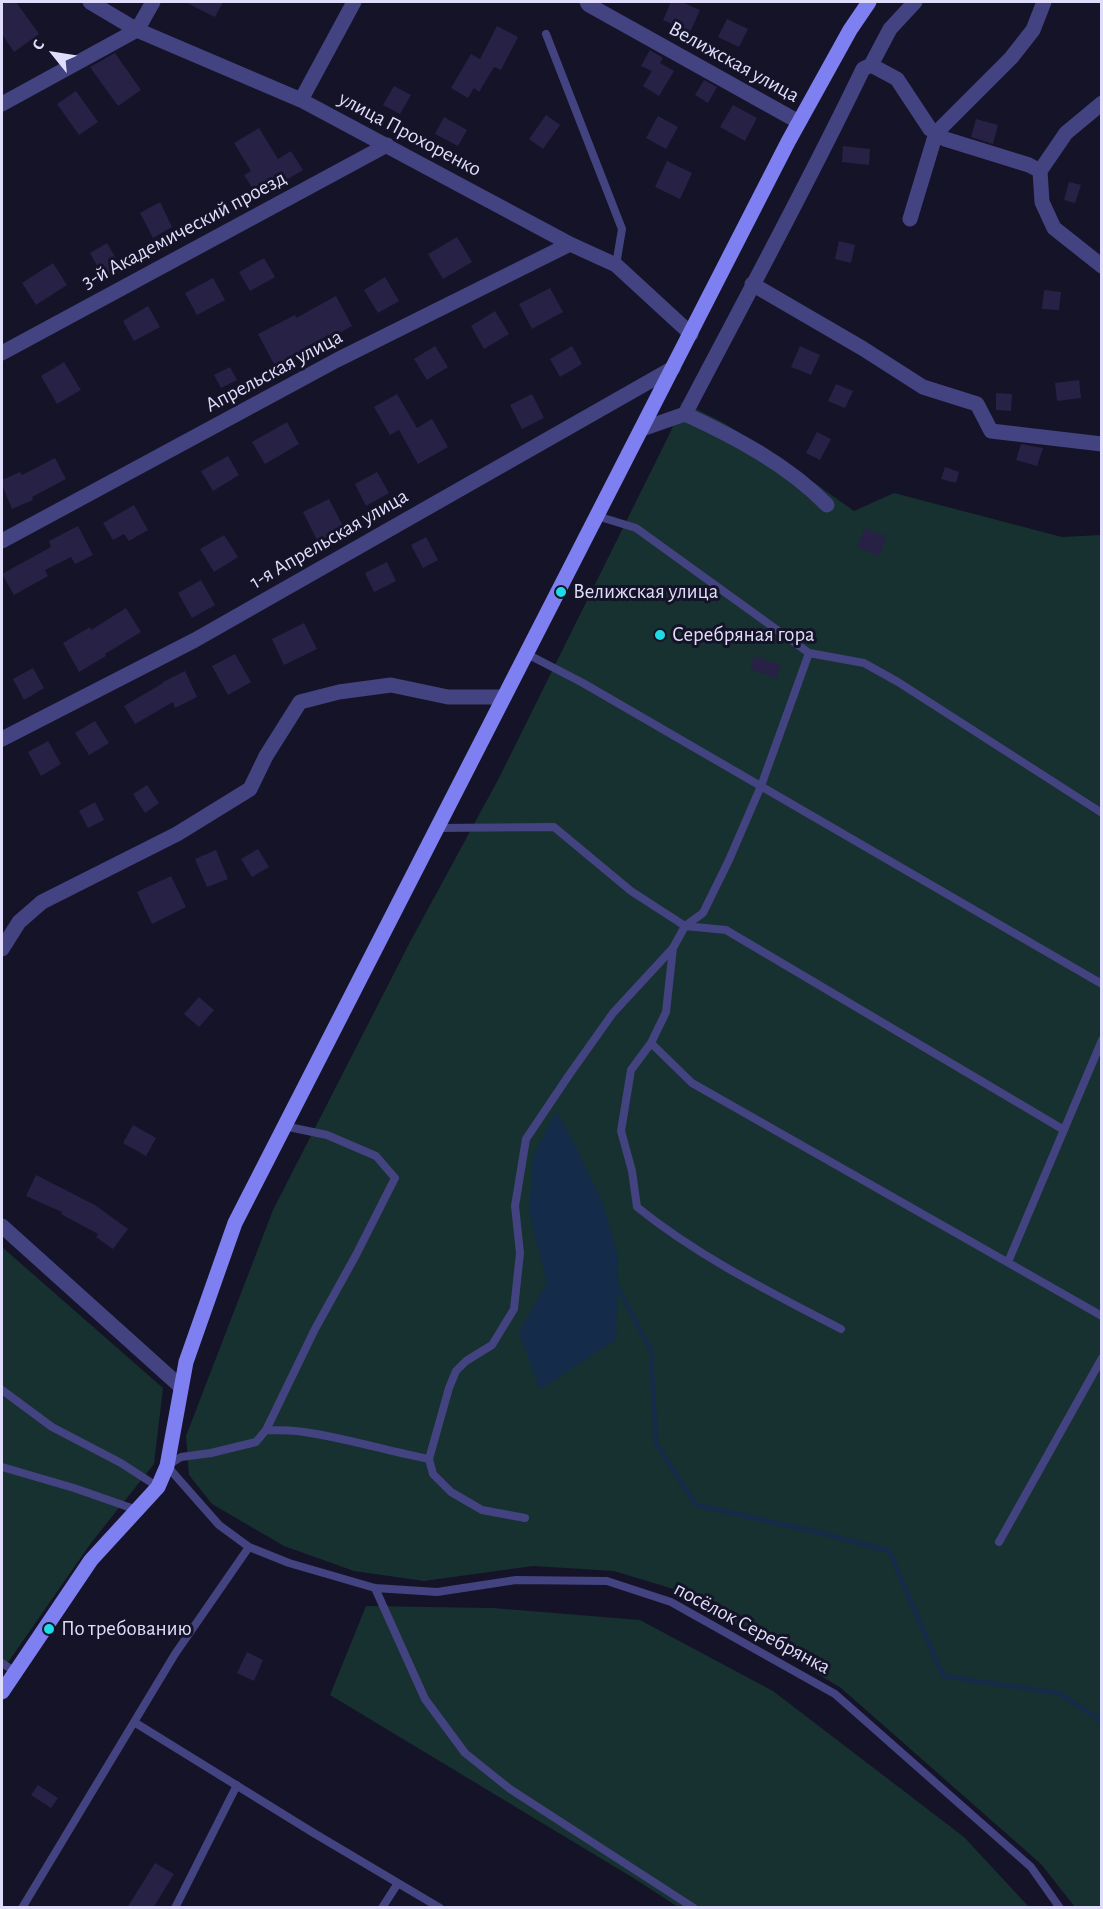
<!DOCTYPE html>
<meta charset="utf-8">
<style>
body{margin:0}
#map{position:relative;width:1103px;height:1909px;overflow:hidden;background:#151327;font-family:"Alegreya Sans",sans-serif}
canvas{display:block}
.frame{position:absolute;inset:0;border:3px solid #dfddfb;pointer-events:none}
.north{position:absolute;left:24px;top:24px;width:60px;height:60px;-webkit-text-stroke:4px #151327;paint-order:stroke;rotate:300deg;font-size:16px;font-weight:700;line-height:24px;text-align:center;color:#dfddfb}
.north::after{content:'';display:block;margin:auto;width:21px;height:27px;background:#dfddfb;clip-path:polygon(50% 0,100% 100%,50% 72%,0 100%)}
</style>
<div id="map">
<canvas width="1103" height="1909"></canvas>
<div class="frame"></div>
<div class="north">С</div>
</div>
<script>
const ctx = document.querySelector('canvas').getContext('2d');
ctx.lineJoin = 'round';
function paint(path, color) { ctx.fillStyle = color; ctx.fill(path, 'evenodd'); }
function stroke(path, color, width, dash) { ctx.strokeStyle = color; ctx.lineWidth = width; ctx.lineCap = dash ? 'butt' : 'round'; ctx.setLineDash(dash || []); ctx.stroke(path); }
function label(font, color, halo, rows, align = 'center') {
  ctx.font = font + ' "Alegreya Sans",sans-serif'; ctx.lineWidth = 6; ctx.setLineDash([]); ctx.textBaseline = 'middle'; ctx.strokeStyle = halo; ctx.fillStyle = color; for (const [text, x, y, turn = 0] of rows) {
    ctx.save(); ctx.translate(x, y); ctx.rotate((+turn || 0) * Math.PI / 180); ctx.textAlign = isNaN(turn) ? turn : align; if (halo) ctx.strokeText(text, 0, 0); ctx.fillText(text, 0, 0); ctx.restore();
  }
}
const green = new Path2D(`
 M682 402 724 423 779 458 854 511 894 493 1062 537 1101 535V1907H1075L1041 1864 841 1688 680 1591 614 1571 533 1566 424 1581 354 1571 284 1546 212 1504 189 1475 186 1436 273 1210 410 942 499 778 671 431Z
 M2 1247 163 1388 154 1464 91 1543 2 1671Z
 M366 1606 493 1608 640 1620 773 1691 964 1837 1029 1907H678L635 1879 330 1695Z`);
const water = new Path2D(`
 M556 1111 576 1147 603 1204 618 1256 616 1339 540 1390 519 1332 547 1282 529 1213 533 1156Z`);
const stream = new Path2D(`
 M616 1284 651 1350 656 1443 696 1505 817 1532 889 1551 943 1676 1059 1693 1102 1721`);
const building = new Path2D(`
 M7 2H16L39 34 14 52 2 34V5Z
 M185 2H223L215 17Z
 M671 2H682L700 10 690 32 663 20Z
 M727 19 748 29 739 47 718 37Z
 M497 26 518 37 501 70 494 67 479 92 474 88 468 98 451 88 471 54 480 59Z
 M650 50 663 58 660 63 674 71 659 96 643 86 652 71 641 66Z
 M115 53 141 90 118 106 90 67Z
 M704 80 717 87 708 103 695 95Z
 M394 86 411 95 400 114 383 105Z
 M76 91 98 122 79 135 57 104Z
 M733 105 757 118 745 141 720 127Z
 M546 115 560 125 543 149 529 139Z
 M658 116 678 127 666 149 646 138Z
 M444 117 467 130 458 146 435 134Z
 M976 119 998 125 993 144 971 137Z
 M259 128 278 159 291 151 303 170 258 197 244 175 251 171 234 143Z
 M843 146 870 149 869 165 842 162Z
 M667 161 692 173 680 199 655 187Z
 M1069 182 1081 185 1075 203 1064 200Z
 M160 202 172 227 153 238 140 213Z
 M457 237 472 262 443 279 428 254Z
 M839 241 855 245 851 263 835 259Z
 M107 243 121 267 103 277 90 253Z
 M264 258 275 277 250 291 239 272Z
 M53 263 67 285 36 305 22 283Z
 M385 277 399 301 378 313 364 290Z
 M213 278 225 300 197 315 185 293Z
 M550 288 563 312 532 329 519 304Z
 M1044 290 1061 292 1059 310 1042 309Z
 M336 296 352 326 312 348 316 355 303 362 298 354 275 366 258 334 295 315 296 318Z
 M148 306 160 327 134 341 123 321Z
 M495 311 509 334 484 349 471 326Z
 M435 346 448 367 427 380 414 359Z
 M572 346 582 364 560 377 550 359Z
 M800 346 820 355 811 375 791 367Z
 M64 362 81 390 57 404 41 376Z
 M230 367 237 380 221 388 214 375Z
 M1079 380 1081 398 1057 401 1055 383Z
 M836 384 853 391 845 408 828 401Z
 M996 393 1012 394 1011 411 996 410Z
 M397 394 417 428 432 419 448 447 418 464 399 430 390 435 374 407Z
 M532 394 544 418 522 429 510 405Z
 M287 422 299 444 265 464 252 442Z
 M817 432 831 439 820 460 806 453Z
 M1021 444 1043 448 1037 466 1016 460Z
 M228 456 239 475 213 491 201 471Z
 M55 458 66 479 32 497 33 500 12 509 2 485V480L20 472 22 475Z
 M945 467 959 472 956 483 941 479Z
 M377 472 389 493 366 506 355 484Z
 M329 499 344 528 318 542 303 512Z
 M134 505 148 530 129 541 124 534 113 540 103 523Z
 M78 526 93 555 75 564 71 557 45 570 48 576 14 595 2 574 51 547 49 541Z
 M865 528 887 537 879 556 857 547Z
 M224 535 238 557 214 572 200 549Z
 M426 537 438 560 423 568 411 545Z
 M387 562 396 581 374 592 365 573Z
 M201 580 215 605 192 618 178 593Z
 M126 608 141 632 105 654 106 656 79 672 63 643 90 627 91 630Z
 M304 623 317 649 284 665 272 639Z
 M235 654 251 682 228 695 212 666Z
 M754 656 781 665 777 678 750 669Z
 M33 668 44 688 24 700 13 679Z
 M185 671 197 697 175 708 173 702 135 724 124 706 163 683V682Z
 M95 721 109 743 89 755 75 733Z
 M48 741 61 764 41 776 28 752Z
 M147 785 159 803 145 813 133 794Z
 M95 802 104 820 88 828 79 811Z
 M258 849 269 867 252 877 241 859Z
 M216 850 228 879 207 887 195 859Z
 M171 876 186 907 152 924 137 892Z
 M199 997 214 1010 199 1027 184 1014Z
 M133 1125 156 1138 146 1156 123 1143Z
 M36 1175 95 1205 128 1229 113 1249 96 1237 98 1234 61 1214 62 1212 26 1196Z
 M247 1652 263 1660 254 1681 237 1673Z
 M38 1785 58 1798 51 1808 31 1795Z
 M155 1863 174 1874 153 1908H127Z`);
const lane = new Path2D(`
 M546 34 622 229 616 265
 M597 516 636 528 809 653 864 663 898 682 1102 813
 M527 654 583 683 1102 984
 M437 828 554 827 631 891 685 926 703 913 729 860 761 786 809 653
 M651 1043 692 1083 1102 1316
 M284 1126 327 1135 376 1156 395 1178 356 1255 315 1329 266 1430 256 1442 211 1453 181 1457 167 1466 219 1525 249 1547 289 1563 375 1588 437 1592 516 1580 607 1581 671 1602 835 1694 1031 1867 1060 1908
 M1008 1262 1102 1040
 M841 1329C770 1292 699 1257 637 1207L632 1171 621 1131 631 1070 651 1043 666 1012 673 948 685 926 726 930 1064 1130
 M2 1390 52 1427 121 1463 158 1487
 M266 1430C279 1430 292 1430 304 1432 346 1438 387 1451 429 1459L449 1388 456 1371 466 1361 492 1345 514 1309 520 1253 515 1206 526 1139 569 1075 613 1013 673 948
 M429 1459 433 1474 451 1492 482 1510 525 1518
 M2 1467 74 1488 137 1510
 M999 1542 1102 1358
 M375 1588 425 1699 465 1753 510 1789 694 1908
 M2 1663 14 1671
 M134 1722 312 1832 440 1908
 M22 1908 175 1654 249 1547
 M175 1908 237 1785
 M382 1908 398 1883`);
const street = new Path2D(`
 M90 2 137 30 301 100 570 244 616 265 691 334
 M587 2 589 5 799 122
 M871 65 890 29 915 2
 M301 100 354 2
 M2 104 137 30 153 2
 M1040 171 1066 133 1102 103
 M910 219 936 133 1011 58 1033 30 1044 2
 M752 284 862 348 923 387 977 404 991 431 1102 444
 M2 353 387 145
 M685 414C745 299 807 186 863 69L871 65 897 79 930 129 945 139 1029 165 1040 171 1042 202 1054 228 1102 266
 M642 429 685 414C735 437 788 465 827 505
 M2 541 337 360 570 244
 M2 739 195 640 673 368
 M2 949 19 922 42 902 177 834 250 789 266 756 300 702 339 692 391 685 448 697H504
 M2 1226 181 1387`);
const secondary = new Path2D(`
 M2 1692 91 1560 158 1487 167 1466 186 1362 235 1223 788 142 850 30 869 2`);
const markers = [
 [561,592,6,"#1ddce7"],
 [660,635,6,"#1ddce7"],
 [49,1629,6,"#1ddce7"]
];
const streetNames = [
 ["Велижская улица",734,62,29],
 ["улица Прохоренко",410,134,28],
 ["3-й Академический проезд",184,230,-28],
 ["Апрельская улица",274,371,-28],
 ["1-я Апрельская улица",329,539,-30],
 ["посёлок Серебрянка",752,1628,28]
];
const poiNames = [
 ["Велижская улица",573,592],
 ["Серебряная гора",672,635],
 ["По требованию",61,1629]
];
paint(green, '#16312f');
paint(water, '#152b4a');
stroke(stream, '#152b4a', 4.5);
paint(building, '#272146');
stroke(lane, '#434381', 8);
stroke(street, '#434381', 15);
stroke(secondary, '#7e80f1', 15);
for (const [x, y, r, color] of markers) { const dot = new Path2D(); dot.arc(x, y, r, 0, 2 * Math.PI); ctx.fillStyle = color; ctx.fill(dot); stroke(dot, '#151327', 2); }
label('21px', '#dfddfb', '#151327', streetNames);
label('21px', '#dfddfb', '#151327', poiNames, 'left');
</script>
